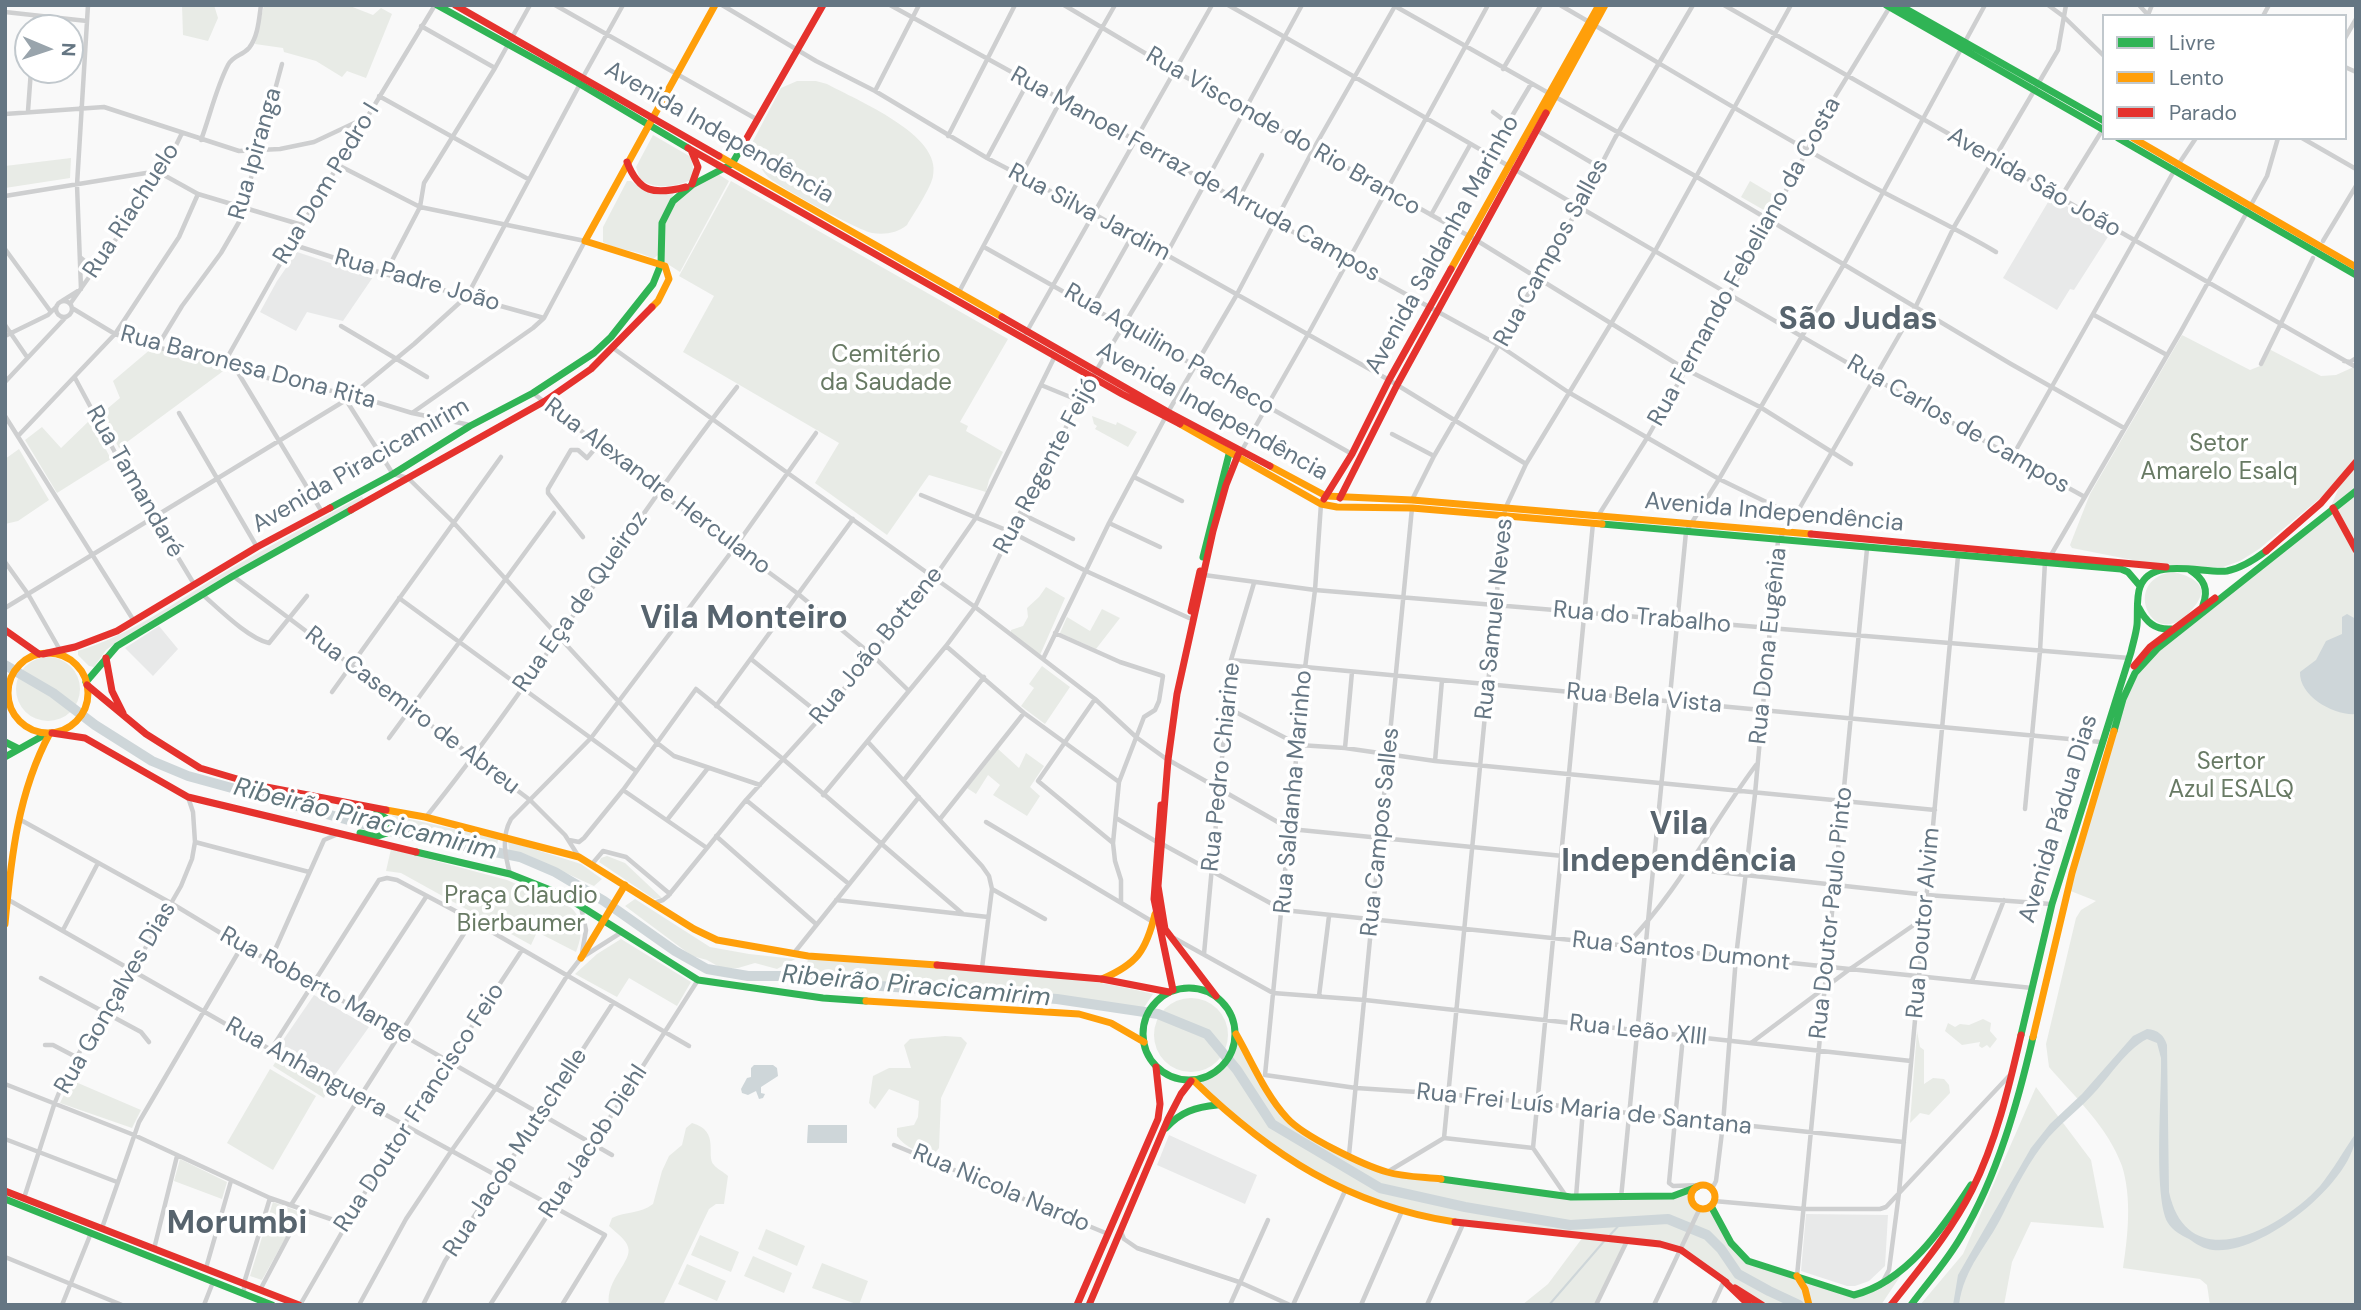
<!DOCTYPE html>
<meta charset="utf-8">
<style>
body{margin:0}
#map{position:relative;width:2361px;height:1310px;overflow:hidden;background:#f9f9f9;font-family:"DM Sans",sans-serif}
canvas{display:block}
.frame{position:absolute;inset:0;border:7px solid #657683;pointer-events:none}
.legend{position:absolute;left:2102px;top:14px;width:245px;height:126px;box-sizing:border-box;background:#fff;border:2px solid #c1c8cd;margin:0;padding:9px 12px;list-style:none;font-size:21px;color:#657683}
.legend li{display:flex;align-items:center;gap:14px;height:35px}
.legend b{width:35px;border:2px solid #c1c8cd}
.north{position:absolute;left:14px;top:14px;width:70px;height:70px;box-sizing:border-box;background:#fff;border:2px solid #c1c8cd;border-radius:50%;rotate:92deg;font-size:19px;font-weight:700;line-height:28px;text-align:center;color:#657683}
.north::after{content:'';display:block;margin:auto;width:24px;height:32px;background:#99a4ac;clip-path:polygon(50% 0,100% 100%,50% 72%,0 100%)}
</style>
<div id="map">
<canvas width="2361" height="1310"></canvas>
<div class="frame"></div>
<ul class="legend">
<li><b style="height:9px;background:#30b455"></b>Livre</li>
<li><b style="height:9px;background:#ff9f0a"></b>Lento</li>
<li><b style="height:9px;background:#e5322d"></b>Parado</li>
</ul>
<div class="north">N</div>
</div>
<script>
const ctx = document.querySelector('canvas').getContext('2d');
ctx.lineJoin = 'round';
function paint(path, color) { ctx.fillStyle = color; ctx.fill(path, 'evenodd'); }
function stroke(path, color, width, dash) { ctx.strokeStyle = color; ctx.lineWidth = width; ctx.lineCap = dash ? 'butt' : 'round'; ctx.setLineDash(dash || []); ctx.stroke(path); }
function label(font, color, halo, rows, align = 'center') {
  ctx.font = font + ' "DM Sans",sans-serif'; ctx.lineWidth = 7; ctx.setLineDash([]); ctx.textBaseline = 'middle'; ctx.strokeStyle = halo; ctx.fillStyle = color; for (const [text, x, y, turn = 0] of rows) {
    ctx.save(); ctx.translate(x, y); ctx.rotate((+turn || 0) * Math.PI / 180); ctx.textAlign = isNaN(turn) ? turn : align; if (halo) ctx.strokeText(text, 0, 0); ctx.fillText(text, 0, 0); ctx.restore();
  }
}
const built = new Path2D(`
 M2051 197 2111 232 2074 290 2070 289 2057 310 2003 278Z
 M297 252 373 277 343 321 307 312 296 331 260 312 277 281Z
 M159 626 178 649 153 676 125 648Z
 M314 995 369 1027 334 1076 279 1046Z
 M1169 1135 1257 1175 1245 1204 1157 1165Z
 M1806 1214 1888 1215 1885 1266 1869 1281 1855 1286H1847L1801 1271Z`);
const green = new Path2D(`
 M182 5H214L218 18 208 41 183 35Z
 M264 5 350 6 373 15 381 8 392 14 366 78 347 71 342 77 316 61 284 52 283 48 255 44Z
 M797 81H816L827 84C856 100 943 135 933 176 931 188 914 213 907 225 897 233 885 235 872 233 858 230 777 186 768 177 759 167 753 155 752 143L781 88Z
 M653 135 691 157 694 172 691 180C676 187 653 190 640 179L636 167Z
 M71 158 70 178 5 188V166Z
 M718 174 729 181 680 272 663 261C663 249 661 233 665 221 671 197 697 185 718 174Z
 M627 181H631L644 190 674 193 659 223 658 255 653 259C639 250 618 251 603 242V227Z
 M731 181 1008 339 960 422 968 426 966 431 1003 452 989 480 986 492 929 475 887 535 815 483 839 443 683 352 714 296 679 276Z
 M1750 181 1777 197 1769 213 1741 197Z
 M2182 335 2250 370 2260 366 2269 349 2321 376 2336 375 2356 366V1305H2210L2207 1285 2200 1279 2123 1268C2128 1236 2132 1198 2122 1166 2108 1127 2075 1097 2049 1067L2046 1044 2076 918 2081 910 2096 901 2068 890 2125 698 2146 660 2334 508 2332 504 2342 480 2259 549 2240 561 2223 567H2168L2072 548 2070 545 2090 494Z
 M152 348 226 369 119 448 101 414 120 398 113 381Z
 M1092 416 1116 425 1117 422 1137 432 1128 447 1095 429 1097 426 1094 424Z
 M90 420 111 459 57 493 25 440 42 427 61 448Z
 M19 449 49 500 18 521 5 524V459Z
 M362 496 364 500 118 641 106 650 94 667 89 666 78 655V651C130 635 174 603 220 575 267 547 315 522 362 496Z
 M2174 572C2190 576 2210 584 2197 603 2156 663 2116 578 2174 572Z
 M1046 587 1065 598 1040 655 1011 633V630L1023 626 1028 617 1027 608 1039 597Z
 M1102 609 1120 618 1096 649 1060 633 1067 617 1090 631Z
 M16 689a32 32 0 1 1 64 0a32 32 0 1 1-64 0Z
 M1042 666 1070 687 1045 724 1021 706 1034 688 1029 684Z
 M998 749 1019 768 1026 753 1044 766 1030 787 1040 796 1027 816 993 795 1000 785 988 775 976 794 967 788Z
 M392 815 498 839 497 848 395 826Z
 M508 841 581 864 602 879 594 886 527 855 509 851Z
 M391 849 507 880 570 907C585 919 582 937 576 952L537 932 531 945 401 873 386 871Z
 M607 856 625 863 662 898 654 899 599 862 601 858Z
 M635 899 710 947 749 954 795 959 777 969 755 963 738 968 723 969 707 960 692 956 625 906Z
 M621 939 691 982 677 1006 629 978 617 997 575 974 597 954Z
 M808 958C923 966 1041 966 1153 994L1143 1009 1060 997 883 984 856 988 804 985Z
 M1154 1035a37 37 0 1 1 74 0a37 37 0 1 1-74 0Z
 M1983 1019 1991 1023 1990 1031 1997 1039 1990 1048 1987 1045 1982 1048 1979 1046 1980 1042 1962 1045 1945 1031 1948 1023 1955 1027 1960 1024 1969 1025Z
 M1917 1031 1920 1047 1924 1050V1084L1933 1078 1944 1079 1949 1085 1950 1093 1929 1115 1920 1113 1910 1123Z
 M1236 1034 1270 1095 1301 1129 1387 1172 1567 1196H1673L1697 1187 1692 1193 1694 1204 1700 1208 1711 1206 1740 1254 1749 1261 1854 1295 1863 1294 1907 1266 1881 1305H1762L1681 1250 1627 1241 1596 1305H1522L1548 1284 1583 1237 1463 1224 1377 1204 1294 1163 1218 1105 1194 1081C1219 1075 1230 1059 1236 1034Z
 M945 1036 961 1037 967 1043 941 1098 939 1148 934 1154C919 1153 906 1148 897 1136V1128L914 1125 918 1117 919 1101 889 1089 875 1109 869 1103 873 1076 889 1068H911L904 1045 910 1039Z
 M279 1056 329 1087 324 1098 273 1066Z
 M270 1069 316 1096 273 1170 227 1143Z
 M71 1080 141 1110 132 1128 60 1103Z
 M2036 1087 2091 1160 2104 1228 2031 1222 2012 1262 2004 1305H1920L1963 1254Z
 M692 1123C721 1131 705 1156 714 1165 717 1169 724 1172 728 1176L724 1204H716L709 1209 663 1305H609C605 1280 633 1261 628 1247 626 1239 615 1232 609 1226L612 1218C626 1211 640 1214 653 1204L662 1171 669 1156 682 1145 686 1128Z
 M180 1159 227 1182 222 1199 174 1181Z
 M273 1202 300 1212 262 1280 250 1276Z
 M766 1229 805 1246 797 1266 758 1249Z
 M700 1235 739 1252 731 1272 691 1255Z
 M753 1256 792 1273 784 1293 744 1276Z
 M822 1263 868 1281 859 1305 812 1288Z
 M687 1264 726 1281 717 1301 678 1284Z`);
const water = new Path2D(`
 M2347 614 2356 619V714C2334 716 2299 696 2300 672L2316 660 2326 641 2342 634V617Z
 M2147 1029C2158 1030 2164 1035 2167 1045L2169 1192C2188 1279 2281 1229 2320 1186 2333 1170 2344 1150 2356 1133 2356 1180 2261 1256 2213 1250 2204 1249 2196 1244 2189 1239 2181 1235 2173 1231 2168 1223 2153 1197 2162 1093 2161 1058L2157 1043 2147 1039C2127 1049 2110 1076 2095 1092 2081 1108 2063 1121 2049 1137 2029 1161 2016 1187 2003 1214 1987 1247 1964 1267 1959 1305H1953L1958 1275 2031 1148 2050 1124 2082 1094 2133 1036Z
 M754 1065H773L777 1068 778 1076 761 1087V1093L765 1094 763 1098 759 1099 756 1091 748 1095 742 1093 741 1089 747 1078 751 1077V1068Z
 M808 1125H847V1143H807Z`);
const stream = new Path2D(`
 M1610 1235 1622 1222
 M1549 1305 1606 1239`);
const river = new Path2D(`
 M5 665 53 693 95 725 152 761 188 776 385 830 520 857 555 872 604 901 675 951 707 969 748 976H805L881 986 1057 999 1158 1014 1207 1034 1237 1070 1272 1124 1380 1188 1465 1207 1570 1225 1668 1219 1707 1235 1721 1249 1738 1274 1769 1291 1799 1305`);
const street = new Path2D(`
 M555 5 758 120
 M722 5 816 61 875 91 987 158 1094 214 1389 380 1526 464
 M890 5 1135 140 1275 222 1500 346 1568 392 1719 479 1795 516
 M1064 5 1175 71 1476 240 1685 369 1760 407 1851 464
 M1228 5C1515 166 1795 337 2083 496
 M1393 5 1697 177 2011 364 2124 428
 M1560 5C1667 67 1773 133 1883 192 1921 212 1959 230 1996 252
 M1724 5 2356 367
 M2048 5 2063 16 2104 56
 M2139 5 2149 16
 M5 12 87 21
 M2148 15 2152 5
 M2263 16 2269 5
 M421 26 495 68
 M34 28 35 17
 M2345 38 2356 19
 M2345 67 2356 72
 M1503 69 1541 5
 M583 77 623 5
 M875 91 919 5
 M379 96 528 179
 M28 111 31 70
 M1493 112 1505 121H1509L1531 84
 M5 114 104 107 239 151 280 149 314 142 365 118
 M1538 131 1599 167
 M948 136 1015 5
 M2302 138 2356 169
 M201 140C210 116 216 88 228 65 233 55 242 56 249 48 258 37 259 19 261 5
 M987 158 1028 82
 M338 165 420 207 585 241 544 318 533 328 412 413
 M5 196 146 173 162 174 198 194 302 225
 M2061 197 2103 129
 M1238 200 1262 155
 M1431 215 1470 145
 M2323 241 2356 186
 M291 244 385 274 544 318
 M984 247 1352 454
 M5 249 51 312
 M81 258 87 263 98 262
 M385 274 420 207 424 183 495 68 530 5
 M81 289 77 185 88 5
 M959 292 1061 100 1115 5
 M62 301 78 291
 M56 309a8 8 0 1 1 16 0a8 8 0 1 1-16 0Z
 M70 304 162 174 182 133
 M1092 307 1132 236
 M72 308 115 334 157 347 275 380 353 395 412 413 470 425
 M2094 315 2167 355
 M5 325 27 357
 M341 326 427 377
 M1026 333 1212 5
 M5 336 48 315 57 306
 M157 347 182 306 221 253 239 222 282 64
 M613 348 975 607 1095 699 1136 737 1165 758 1290 829 1654 865 1927 895 2051 904
 M2344 361 2350 362 2356 358
 M2261 364 2313 258
 M223 365 302 225 435 5
 M237 371 322 512
 M75 378 118 458 194 584
 M5 382 66 317
 M1041 385 1080 401
 M533 393 659 492 797 593 872 655 909 691
 M346 400 393 474 408 478 453 522 656 742 674 756 760 785
 M1168 412 1236 296 1314 148 1395 6
 M179 413 257 547
 M5 416 134 621
 M1392 434 1434 456
 M18 436 115 334 179 237 198 194
 M1242 450 1307 336 1488 5
 M2012 457 2174 171 2196 138
 M1134 477 1182 501
 M921 495 1011 532 1086 571 1189 618
 M1412 500 1434 456 1579 207 1615 138 1693 5
 M1020 513 1073 539
 M1598 516 1647 438 1770 221 1836 95 1891 5
 M1109 523 1160 547
 M583 537 548 493V489L571 450H578L587 458 599 444
 M2051 555 2180 333 2267 176 2278 138
 M5 562 28 594 64 657
 M1204 575 1315 590 2129 658
 M233 576 530 800 565 835 579 857
 M203 595C219 609 249 639 269 643L307 596
 M399 598 636 771
 M5 608 346 400 414 344 467 296 580 84
 M1055 633 1120 662 1163 676 1159 701 1155 710 1144 717 1119 782 1113 843 1115 861 1121 880V902
 M946 646 1024 713 1119 782
 M751 659 822 716
 M1043 659 1109 523 1166 416
 M1231 660 2101 742
 M332 692 501 457
 M1095 699 1038 781 1113 843
 M716 706 853 519
 M1228 708 1299 745 1345 748 1435 761 1935 810
 M389 738 554 513
 M868 742 982 866 989 876 992 889 982 968
 M1345 748 1352 672
 M1435 761 1442 680
 M904 780 984 677
 M623 790 707 848
 M823 795 946 646 975 607 1020 513 1096 371 1166 255 1302 5
 M746 800 849 884
 M2025 809 2040 651 2045 562
 M426 817C537 679 628 526 737 387
 M1116 818 1157 842
 M19 819 171 903 242 946 354 1007 612 1155
 M940 819 1024 713
 M667 820 708 768
 M986 822 1153 922
 M716 836 816 924
 M569 840 579 842 584 838 623 790 696 689 783 759 963 914
 M195 842 309 872
 M1162 844 1283 910 2032 988
 M592 864 603 851 626 857 670 894
 M510 874C505 855 501 837 511 819L591 738 735 547 816 433
 M992 889 1045 919
 M7 899 357 1099 605 1235 562 1305
 M836 900 988 917
 M654 903 663 900 668 896 746 800 822 716 934 578 975 519 1055 356
 M581 907 586 930 582 953
 M63 930 98 863
 M1174 938 1273 993 1365 1000 1911 1061
 M1626 945C1678 892 1712 824 1756 765
 M794 953 919 797
 M1204 954 1231 660 1254 583
 M270 961 324 840 340 833
 M41 978 141 1032 149 1042
 M1972 981 2004 900
 M1319 996 1329 916
 M354 1007 426 897
 M1683 1036 1669 1183 1673 1186 1701 1185
 M1751 1043 1850 969 1924 918
 M45 1045H53L76 1057
 M272 1048 379 880 387 878 397 880 461 914 689 1046
 M1265 1075 1356 1088 1448 1094 1904 1142
 M1265 1075 1305 668 1315 590 1321 504
 M5 1084 134 1135 270 1198 345 1224
 M1444 1138 1505 509 1526 464 1655 251 1791 5
 M5 1139 117 1182
 M894 1145 1108 1234
 M1533 1148 1593 523
 M1349 1155 1412 508
 M1389 1171 1444 1138 1533 1148 1566 1196
 M1709 1187 1714 1185 1716 1181 1723 1124 1736 957 1755 794 1778 541 1795 516 1916 306 1954 227 2058 50 2066 5
 M1576 1197 1583 1109
 M24 1198 54 1105 65 1078 93 1028 132 971 181 886 192 859 195 842 193 812 188 797
 M1621 1198 1686 532 1719 479 1844 264 1985 5
 M1714 1201 1804 1209H1880L1886 1207 2009 1076
 M291 1205 472 921
 M102 1228 139 1122 242 946
 M1121 1232 1124 1239 1137 1248 1239 1282 1290 1305
 M154 1249 177 1156
 M5 1257 122 1305
 M206 1268 231 1181
 M1797 1276 1867 549
 M1881 1285 1889 1270 1899 1193 1958 556
 M260 1290 303 1209
 M244 1294V1283L270 1198
 M62 1305 91 1233
 M204 1305 213 1282
 M300 1305 405 1123 449 1061 522 950
 M359 1305 406 1219 452 1150 496 1088 567 976 581 958 622 932
 M423 1305 445 1261 613 1003
 M490 1305 698 980
 M1230 1305 1268 1220
 M1293 1305 1345 1191
 M1361 1305 1402 1211
 M1427 1305 1463 1224
 M1596 1305 1627 1241
 M1654 1305 1700 1208
 M1713 1305 1724 1281`);
const fast = new Path2D(`
 M437 5 580 84 688 148
 M1886 5 2104 130
 M1899 5 2104 121
 M2118 138 2356 275
 M330 508 393 474 470 426 533 393 594 353 611 337 653 284 661 264 662 223 673 201 692 185 732 164 744 143
 M1602 524 2121 569 2128 572 2140 586
 M1203 557 1229 454
 M2190 570C2204 579 2209 589 2203 605
 M2139 608C2146 622 2155 630 2171 629
 M86 682 117 646 233 576 351 510
 M2114 731 2123 699 2135 673 2158 648 2356 491
 M5 742 19 749
 M5 757 46 734
 M360 833 378 836 387 833 389 829 387 819 377 812
 M416 852 510 874 563 895 698 980 823 998 866 1001
 M1143 1034a46 46 0 1 1 92 0a46 46 0 1 1-92 0Z
 M2021 1035 2052 904 2131 652C2133 643 2136 634 2137 625 2138 614 2136 597 2140 587 2151 556 2204 574 2227 571 2242 568 2254 560 2266 551
 M1166 1128C1180 1112 1196 1107 1217 1105
 M1441 1179 1571 1197 1673 1196 1697 1187
 M5 1199 272 1305
 M1711 1206 1731 1243 1748 1261 1854 1295C1906 1282 1943 1228 1971 1185
 M1911 1305C1928 1282 1948 1260 1962 1235 1997 1177 2018 1102 2033 1037`);
const slow = new Path2D(`
 M1546 113 1605 5
 M2133 138 2356 267
 M719 156 1002 317
 M1451 269 1599 5
 M652 307 658 301 669 279 665 266 585 241 715 5
 M1180 424 1321 504 1337 507 1412 508 1602 524
 M1270 466 1326 496 1412 500 1811 534
 M8 693a40 40 0 1 1 80 0a40 40 0 1 1-80 0Z
 M386 810 425 817 579 857 694 929 717 940 808 956 937 965
 M5 924C11 858 18 792 50 733
 M581 958 625 885
 M1102 979C1137 964 1146 951 1155 914
 M866 1001 1079 1014 1111 1023 1144 1042
 M1236 1034C1252 1062 1265 1094 1287 1118 1303 1136 1363 1165 1387 1172 1404 1177 1423 1177 1441 1179
 M2033 1037 2072 873 2114 731
 M1194 1081C1270 1155 1349 1206 1455 1222
 M1691 1197a12 12 0 1 1 24 0a12 12 0 1 1-24 0Z
 M1797 1276 1805 1289 1809 1305`);
const jam = new Path2D(`
 M455 5 719 156
 M744 143 823 5
 M688 148 1122 394 1180 424
 M691 150 698 167 692 184
 M627 162C639 193 654 195 686 187
 M1002 317 1168 412 1270 466
 M1340 498 1397 385 1546 113
 M1324 499 1352 454 1389 380 1451 269
 M2333 508 2356 550
 M351 510 545 401 591 369 652 307
 M1811 534 2166 567
 M2266 551 2321 503 2356 462
 M1191 611 1200 571
 M5 630 39 654
 M43 654 75 647 117 631 257 547 330 508
 M106 658 112 691 123 713
 M2134 666 2150 647 2215 598
 M87 685 146 734 200 768 261 786 386 810
 M52 733 85 738 188 797 416 852
 M1161 805 1154 899 1173 990
 M937 965 1102 979 1169 992
 M1216 996 1165 929 1158 886 1168 760 1177 694 1213 531 1226 485 1238 455
 M5 1191 299 1305
 M1455 1222 1660 1244 1681 1250 1726 1282
 M1724 1281 1749 1305
 M1735 1288 1762 1305
 M1077 1305 1158 1119 1160 1104 1156 1067
 M1089 1305 1168 1119 1181 1094 1191 1081
 M1891 1305C1920 1268 1951 1232 1972 1190 1996 1142 2009 1087 2021 1035`);
const streetNames = [
 ["Rua Visconde do Rio Branco",1283,132,30],
 ["Avenida Independência",719,133,30],
 ["Rua Ipiranga",256,154,-74],
 ["Rua Manoel Ferraz de Arruda Campos",1195,175,29],
 ["Avenida São João",2034,183,30],
 ["Rua Dom Pedro I",327,184,-59],
 ["Rua Riachuelo",132,211,-57],
 ["Rua Silva Jardim",1089,213,28],
 ["Avenida Saldanha Marinho",1443,245,-61],
 ["Rua Campos Salles",1552,253,-61],
 ["Rua Fernando Febeliano da Costa",1745,262,-61],
 ["Rua Padre João",417,281,16],
 ["Rua Aquilino Pacheco",1169,350,30],
 ["Rua Baronesa Dona Rita",248,368,15],
 ["Avenida Independência",1212,412,29],
 ["Rua Carlos de Campos",1958,425,30],
 ["Avenida Piracicamirim",361,466,-30],
 ["Rua Regente Feijó",1047,466,-62],
 ["Rua Tamandaré",134,482,60],
 ["Rua Alexandre Herculano",657,487,37],
 ["Avenida Independência",1774,513,5],
 ["Rua Eça de Queiroz",581,602,-55],
 ["Rua do Trabalho",1642,618,5],
 ["Rua Samuel Neves",1495,619,-84],
 ["Rua João Bottene",877,646,-51],
 ["Rua Dona Eugênia",1769,646,-84],
 ["Rua Bela Vista",1644,699,5],
 ["Rua Casemiro de Abreu",412,711,37],
 ["Rua Pedro Chiarine",1222,767,-84],
 ["Rua Saldanha Marinho",1294,792,-85],
 ["Avenida Pádua Dias",2059,819,-73],
 ["Rua Campos Salles",1381,832,-84],
 ["Rua Doutor Paulo Pinto",1832,913,-84],
 ["Rua Doutor Alvim",1924,923,-85],
 ["Rua Santos Dumont",1681,952,6],
 ["Rua Roberto Mange",316,986,29],
 ["Rua Gonçalves Dias",116,998,-60],
 ["Rua Leão XIII",1638,1031,6],
 ["Rua Anhanguera",306,1068,29],
 ["Rua Doutor Francisco Feio",420,1108,-57],
 ["Rua Frei Luís Maria de Santana",1584,1110,6],
 ["Rua Jacob Diehl",594,1142,-57],
 ["Rua Jacob Mutschelle",516,1153,-57],
 ["Rua Nicola Nardo",1001,1189,23]
];
const parkNames = [
 ["Cemitério",886,356],
 ["da Saudade",886,384],
 ["Setor",2219,445],
 ["Amarelo Esalq",2219,473],
 ["Sertor",2231,763],
 ["Azul ESALQ",2231,791],
 ["Praça Claudio",521,897],
 ["Bierbaumer",521,925]
];
const waterNames = [
 ["Ribeirão Piracicamirim",365,820,14],
 ["Ribeirão Piracicamirim",916,987,5]
];
const districtNames = [
 ["São Judas",1858,321],
 ["Vila Monteiro",744,620],
 ["Vila",1679,826],
 ["Independência",1679,863],
 ["Morumbi",237,1225]
];
paint(built, '#e8e9e9');
paint(green, '#e8ebe6');
paint(water, '#ced6d9');
stroke(stream, '#ced6d9', 2);
stroke(river, '#ced6d9', 10);
stroke(street, '#cecfd0', 4.5);
stroke(fast, '#30b455', 7);
stroke(slow, '#ff9f0a', 7);
stroke(jam, '#e5322d', 7);
label('24px', '#657683', '#fff', streetNames);
label('24px', '#687a64', '#fff', parkNames);
label('italic 26px', '#60757c', '#fff', waterNames);
label('bold 32px', '#57646e', '#fff', districtNames);
</script>
